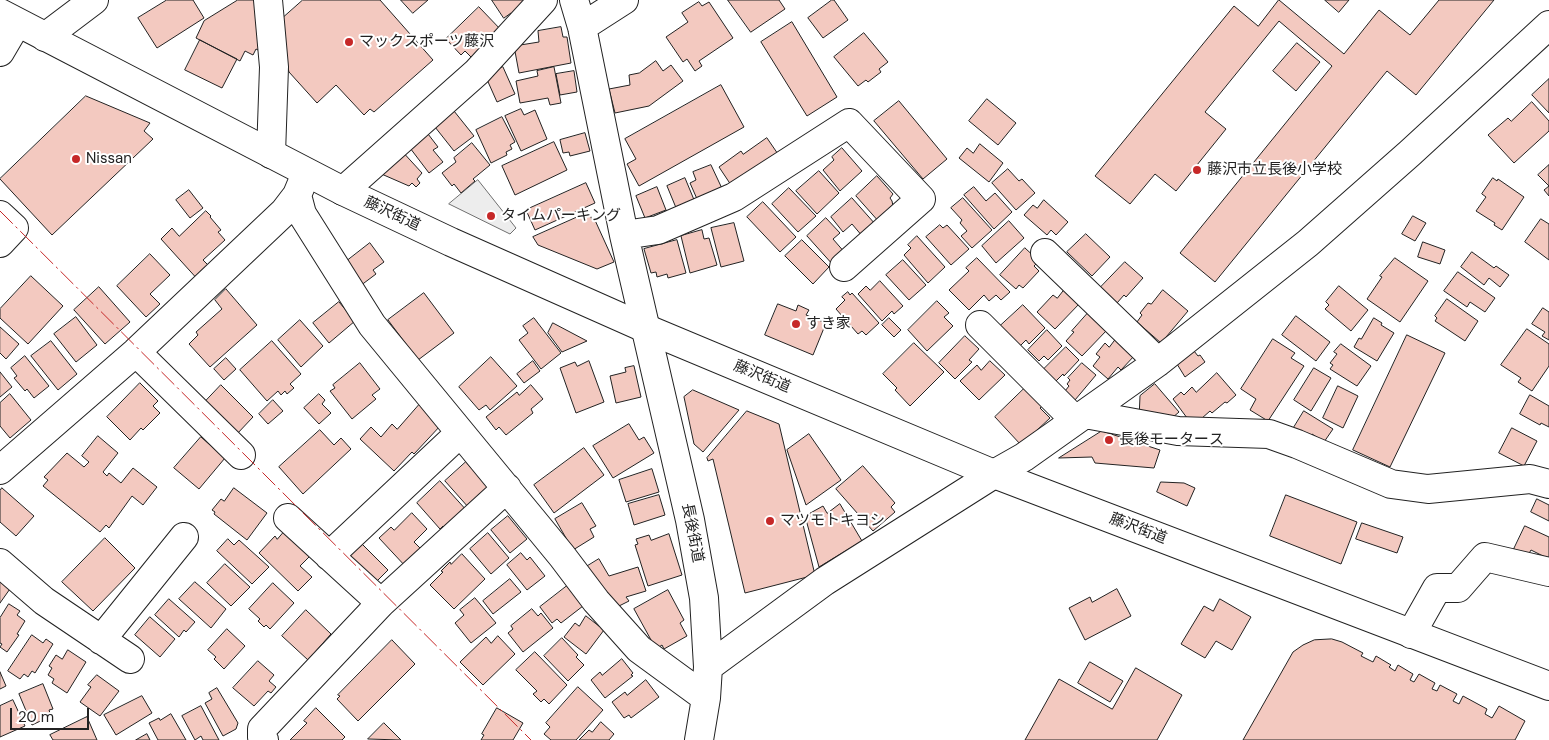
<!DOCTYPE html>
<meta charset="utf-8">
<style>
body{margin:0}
#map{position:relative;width:1549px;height:740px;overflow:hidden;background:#fff;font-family:"DM Sans",sans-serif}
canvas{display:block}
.scale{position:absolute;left:10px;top:708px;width:79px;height:22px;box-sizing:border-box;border:2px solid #222;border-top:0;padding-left:6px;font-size:15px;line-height:18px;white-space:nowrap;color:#222;-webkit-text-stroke:4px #fff;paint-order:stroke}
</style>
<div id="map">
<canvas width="1549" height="740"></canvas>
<div class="scale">20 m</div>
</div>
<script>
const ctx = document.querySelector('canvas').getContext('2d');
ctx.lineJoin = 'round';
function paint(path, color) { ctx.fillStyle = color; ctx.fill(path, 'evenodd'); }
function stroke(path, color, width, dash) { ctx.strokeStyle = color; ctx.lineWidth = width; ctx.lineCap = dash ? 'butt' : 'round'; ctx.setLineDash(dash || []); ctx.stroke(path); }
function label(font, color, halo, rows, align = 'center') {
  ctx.font = font + ' "DM Sans","Noto Sans JP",sans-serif'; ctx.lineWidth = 4; ctx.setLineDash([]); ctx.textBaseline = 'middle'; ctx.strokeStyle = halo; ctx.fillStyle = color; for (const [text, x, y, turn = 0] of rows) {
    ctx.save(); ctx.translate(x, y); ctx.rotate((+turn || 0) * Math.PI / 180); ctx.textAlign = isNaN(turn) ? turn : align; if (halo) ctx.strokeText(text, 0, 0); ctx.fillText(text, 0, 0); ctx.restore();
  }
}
const parking = new Path2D(`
 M478 180 516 228 510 234 449 204Z`);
const building = new Path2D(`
 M167 0H193L204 18 157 48 138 18Z
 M238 0H256L260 51 256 49 253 55 245 51 240 61 196 38 204 21Z
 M303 0H380L433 60 374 112 370 109 364 115 336 85 317 103 289 72 276 24Z
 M401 0H428L413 13Z
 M492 0H534L514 17 511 13 504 18Z
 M728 0H779L785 9 751 32Z
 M832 0H834L848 20 823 38 808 18Z
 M1279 0 1344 54 1379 10 1410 35 1439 0H1494L1416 95 1387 71 1215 282 1180 253 1332 66 1279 21 1205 112 1226 129 1176 191 1155 174 1130 204 1095 176 1234 6 1258 26Z
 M1325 0H1349L1339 12Z
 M699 2 702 6 709 2 733 38 699 61 702 66 695 71 687 59 683 62 666 37 688 22 682 13Z
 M479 7 503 32 474 60 465 51 461 55 446 39Z
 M792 22 837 97 807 116 761 42Z
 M561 27 563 37H567L571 63 519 73 514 46 539 42 538 31Z
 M864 33 888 62 879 69 881 72 868 82 866 80 858 86 834 57Z
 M200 40 237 59 222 88 185 70Z
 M1297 43 1320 62 1296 91 1273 71Z
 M656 61 663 71 671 65 683 81 649 106 615 113 609 89 630 85 629 75 639 73Z
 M503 67 515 94 497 102 485 75Z
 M554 67 561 103 550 105 548 98 520 103 516 81 538 76 537 71Z
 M574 71 577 92 560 95 556 74Z
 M1549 79V113L1532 95Z
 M721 85 744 127 639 186 627 164 636 159 625 139Z
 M86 96 150 123 144 131 153 139 52 235 0 179Z
 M987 99 1016 123 998 145 969 121Z
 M899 101 947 159 923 179 874 121Z
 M1532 102 1549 121V131L1514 163 1488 135 1508 118 1511 121Z
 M521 109 524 115 535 110 547 139 521 151 505 116Z
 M454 111 474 136 454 151 435 127Z
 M502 117 515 142 510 145 512 149 506 152 507 155 491 163 476 130Z
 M425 130 438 147 433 150 443 162 429 173 407 144Z
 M585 133 590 151 570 156 569 152 563 153 560 140Z
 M767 138 780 157 733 188 719 167 741 151 743 154Z
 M554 142 567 170 515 195 502 166Z
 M472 143 490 165 473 179 475 181 461 193 454 184 452 186 442 173 456 162 454 158Z
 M980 144 1003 163 989 182 959 158 967 148 973 153Z
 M842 148 862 171 840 191 823 170 834 160 832 157Z
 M400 149 422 173 417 179 420 183 416 187 412 183 409 186 370 169Z
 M711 165 726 197 701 208 690 183 696 180 693 172Z
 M1549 165V196L1544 190 1549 186 1538 175Z
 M1008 169 1019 181 1022 179 1035 193 1016 210 992 183Z
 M819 171 839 193 817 214 796 191Z
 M877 176 893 194 890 198 892 201 894 211 880 223 856 196Z
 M685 178 697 207 679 215 667 186Z
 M1493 178 1497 181 1498 179 1524 197 1502 230 1494 225 1495 223 1476 211 1486 197 1482 194Z
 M586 183 595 203 535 230 526 210Z
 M657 187 666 210 645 218 636 196Z
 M974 187 986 201 995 193 1012 212 994 229 964 195Z
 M789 188 816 216 798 232 772 204Z
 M189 190 203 208 190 218 176 200Z
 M852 198 876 225 863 237 852 224 843 232 831 217Z
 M963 198 992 230 972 248 961 236 967 231 960 223 962 220 951 208Z
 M1044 200 1068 222 1056 235 1051 230 1047 235 1024 215 1033 205 1037 208Z
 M763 202 796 237 780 252 747 217Z
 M206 211 211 216 210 217 221 230 218 232 225 240 203 260 213 270 200 282 161 239 172 228 179 236Z
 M589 212 592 220 594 218 614 262 597 269 538 245 533 237Z
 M1413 216 1426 223 1415 241 1402 234Z
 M826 218 840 233 833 239 846 254 834 266 807 236Z
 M1541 219 1549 224V260L1525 242Z
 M1009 221 1024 238 996 263 982 246Z
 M734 223 744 261 721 267 711 228Z
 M940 225 943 228 947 225 969 249 951 265 926 237Z
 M702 230 704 239 709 238 717 265 690 273 681 236Z
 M1086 234 1110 257 1092 276 1067 252Z
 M917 236 945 267 928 283 904 255 911 248 908 245Z
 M677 240 686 273 668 278 667 274 657 277 656 272 651 273 644 249Z
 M802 240 829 267 813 284 785 256Z
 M1423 242 1445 250 1440 264 1418 257Z
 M370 243 384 262 373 270 376 274 360 286 343 264Z
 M1025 248 1039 261 1034 266 1039 271 1023 288 1019 285 1016 289 1000 275Z
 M1472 252 1494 268 1496 266 1509 275 1500 287 1489 278 1484 285 1461 267Z
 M150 254 170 275 150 294 160 304 146 317 117 286Z
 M977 258 1010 292 1001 300 996 295 989 301 984 295 969 310 949 290 969 271 966 268Z
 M1395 258 1428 281 1400 322 1367 299 1382 277 1380 276Z
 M903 260 926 285 909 300 886 275Z
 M1125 262 1143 278 1126 297 1124 295 1117 303 1100 288Z
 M1458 272 1495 298 1485 312 1470 302 1467 307 1444 291Z
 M31 276 63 306 28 344 0 318V309Z
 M880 281 903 306 894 314 892 311 882 321 858 294 866 286 870 290Z
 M1339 286 1368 310 1351 331 1325 309 1329 305 1326 302Z
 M99 287 130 322 105 344 74 310Z
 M226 289 257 325 210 367 189 344 198 335 196 332 222 309 215 300Z
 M1065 289 1080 303 1055 329 1037 312 1053 295 1057 298Z
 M1163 290 1188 311 1161 343 1137 322 1142 315 1140 313 1148 303 1151 304Z
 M848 292 850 295 852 293 879 323 866 335 862 331 858 334 836 309 845 300 842 297Z
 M424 293 454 333 418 360 388 320Z
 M1447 299 1478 321 1465 341 1435 321 1437 318 1435 316Z
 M937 301 949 313 944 317 953 326 927 351 908 330Z
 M339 302 355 321 329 343 313 323Z
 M778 304 796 311 798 305 809 310 806 315 826 323 813 355 765 335Z
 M1023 305 1045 328 1029 344 1026 340 1018 348 998 328Z
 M1543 308 1549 312V340L1542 336 1545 332 1532 324Z
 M1088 313 1107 330 1082 356 1066 341 1074 332 1072 331Z
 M1296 316 1330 342 1316 361 1282 335Z
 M76 317 97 345 76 362 54 334Z
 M534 318 561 353 541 369 519 340 528 333 523 326Z
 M889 318 901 330 894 337 882 325Z
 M1374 318 1382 323 1381 325 1394 333 1377 361 1354 347 1359 338 1361 339Z
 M300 320 323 346 301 367 278 340Z
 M553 323 587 341 562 352 548 333Z
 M0 327 19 344 6 359 0 353Z
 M1527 329 1549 344V366L1532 391 1518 382 1521 378 1501 365Z
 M1047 330 1062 346 1048 360 1044 356 1039 361 1028 350Z
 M1407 335 1445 353 1390 467 1353 450Z
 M965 336 979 349 969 360 972 362 955 379 939 363Z
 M1116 339 1135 355 1121 370 1118 367 1108 379 1093 366 1100 357 1096 354 1105 343 1109 347Z
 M1273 339 1295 353 1291 358 1304 366 1268 421 1250 410 1256 399 1241 389Z
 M51 341 77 374 58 390 31 356Z
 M272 341 301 374 290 384 294 388 287 394 285 391 281 395 278 391 267 401 240 370Z
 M914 343 944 372 910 406 895 390 897 388 883 374Z
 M1341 344 1371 366 1357 386 1330 369 1333 365 1330 363 1337 354 1334 352Z
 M1066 347 1079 360 1064 376 1063 374 1055 382 1043 370Z
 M1194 351 1198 356 1200 355 1205 362 1185 377 1177 364Z
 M25 356 49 386 34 398 27 389 25 391 14 378 17 376 11 368Z
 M491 357 517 386 490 410 486 405 479 410 459 387Z
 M226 358 236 369 224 380 214 369Z
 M533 361 540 371 524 383 517 374Z
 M589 361 604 402 576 413 560 368 575 362 577 366Z
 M990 361 1005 375 979 400 960 381 977 365 981 370Z
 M360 363 380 389 372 395 376 399 352 419 330 391 335 388 333 385Z
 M1082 363 1096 375 1075 400 1065 391 1069 386 1067 384 1070 380 1068 378Z
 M634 366 641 397 616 403 610 376 626 372 625 368Z
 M1314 368 1331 378 1311 411 1294 400Z
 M0 372 12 387 0 397Z
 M1217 373 1236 395 1227 403 1225 402 1212 413 1210 411 1193 426 1173 399 1181 392 1184 395 1192 387 1196 392Z
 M140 383 158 401 153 406 160 413 143 430 141 428 130 440 107 417Z
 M1155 384 1179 412 1165 424 1139 419 1140 396Z
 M221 385 253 417 236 435 204 403Z
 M531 385 543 399 531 409 533 413 506 435 499 427 496 430 486 417 517 392 519 395Z
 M1028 385 1046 403 1040 408 1050 418 1021 445 995 417Z
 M1338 386 1358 396 1343 428 1323 418Z
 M693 390 739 410 703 452 694 444 684 397Z
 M10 394 31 420 10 438 0 426V403Z
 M319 394 325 400 322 404 331 413 319 424 304 408Z
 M1530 395 1549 406V427L1541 423 1540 425 1520 414Z
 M273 400 283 411 268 424 259 414Z
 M419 405 441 425 414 454 412 452 394 471 360 439 371 427 381 437 392 424 397 429Z
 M747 411 779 424 815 575 745 593 713 459 708 461 707 458Z
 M1304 411 1333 429 1324 442 1312 434 1309 439 1293 429Z
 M629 424 639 440 644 437 654 453 613 478 593 446Z
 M1512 428 1537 441 1524 466 1499 453Z
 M320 430 334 445 341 438 351 449 303 494 279 467Z
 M1102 431 1160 450 1154 468 1095 463 1092 457 1059 458Z
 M809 434 841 480 806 505 787 450Z
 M98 436 118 453 103 472 107 476 109 473 121 483 133 468 157 487 143 505 132 496 109 528 106 525 100 532 43 486 48 480 44 477 67 453 84 467 89 462 82 456Z
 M201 437 225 458 199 489 174 468Z
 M584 448 604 475 554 513 534 485Z
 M466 462 490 489 469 508 445 481Z
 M863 466 895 503 891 507 895 512 873 531 836 489Z
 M652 469 659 492 626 502 619 480Z
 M440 481 468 512 447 531 443 526 440 529 417 503Z
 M1161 482 1184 483 1195 488 1187 506 1157 492Z
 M2 488 34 516 16 536 0 522V491Z
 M234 488 267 513 247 540 214 514 215 512 212 510 221 499 224 501Z
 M659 495 665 515 634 525 628 504Z
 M1286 495 1357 522 1341 564 1270 536Z
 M1537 499 1549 505V521L1531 512Z
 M582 503 596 526 590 529 594 537 573 550 555 519Z
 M840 504 862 541 819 567 805 516 823 506 827 513Z
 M412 513 427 529 414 542 424 552 407 568 379 538 391 527 394 530Z
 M508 516 527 539 510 553 491 530Z
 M1362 523 1403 537 1397 553 1356 539Z
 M1525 526 1549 537V559L1531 550 1528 555 1514 549Z
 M284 532 311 555 300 566 312 577 298 591 259 553 275 536 277 539Z
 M488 533 509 558 491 574 470 549Z
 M669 534 682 575 648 586 635 545 638 544 636 539 649 535 651 540Z
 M105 538 135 568 93 611 62 582Z
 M228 539 234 545 239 540 269 567 252 584 217 551Z
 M362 544 388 570 375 583 346 560Z
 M521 553 527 560 530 557 545 576 527 590 507 565Z
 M462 554 485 579 454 609 430 585 443 572 441 571 450 562 451 564Z
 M599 559 609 576 638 567 646 591 626 597 629 601 611 610 586 567Z
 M225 564 250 587 231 606 207 583Z
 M0 573 12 586 0 603Z
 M510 579 521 592 493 614 483 601Z
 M195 582 226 609 211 628 179 599Z
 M273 583 294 603 270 629 266 625 264 627 258 621 260 619 249 609Z
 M567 586 583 606 561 623 557 619 552 623 540 607Z
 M1117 589 1131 616 1085 640 1069 608 1090 597 1092 602Z
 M668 590 684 620 680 623 687 636 664 649 662 645 656 649 634 609Z
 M475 598 496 623 471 643 455 623 464 615 460 610Z
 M169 599 195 622 186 632 184 630 179 637 155 615Z
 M1220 599 1251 617 1232 650 1216 641 1205 658 1181 644 1204 606 1213 611Z
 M9 604 20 611 17 615 25 621 17 634 19 635 7 652 0 647 2 644 0 643V618Z
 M532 609 538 616 541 613 553 628 523 652 508 633 513 629 511 626Z
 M306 610 331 634 308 660 282 636Z
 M586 616 604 630 586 654 564 637 575 623 579 626Z
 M150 617 175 639 160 657 135 635Z
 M227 629 245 646 224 669 214 659 216 657 208 650Z
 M32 635 43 643 46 639 53 644 35 673 32 671 28 677 24 674 20 679 8 671Z
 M498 636 515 654 483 685 460 662 486 637 491 643Z
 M562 638 578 655 576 657 584 665 568 681 544 656Z
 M1332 639 1342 642 1363 653 1361 656 1373 662 1376 656 1391 665 1389 667 1395 671 1398 665 1413 674 1410 680 1414 682 1419 674 1435 683 1432 689 1437 691 1440 685 1457 694 1453 701 1459 704 1463 696 1487 709 1485 714 1492 718 1499 706 1525 721 1515 740H1243L1293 652 1303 645 1314 640Z
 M392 640 415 664 358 721 337 699 340 696 338 695Z
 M68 650 86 662 67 693 52 683 54 679 48 675 52 668 49 666 56 655 62 659Z
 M535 652 567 685 549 704 544 699 541 702 533 694 537 691 516 670Z
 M622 659 633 673 631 675 633 676 605 698 591 680 600 672 602 675Z
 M258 661 274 675 269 681 276 687 271 693 268 691 254 706 233 688Z
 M1090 662 1123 681 1110 702 1078 683Z
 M1136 668 1182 695 1157 740H1025L1059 679 1112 709Z
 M0 672 6 686 0 689Z
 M97 675 119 691 100 716 80 702 91 687 88 685Z
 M646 680 659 697 631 718 629 715 624 718 612 702 625 692 627 695Z
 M43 684 53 709 49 710 51 716 32 725 19 694Z
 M578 687 603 710 576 740H551L544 734 550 727 546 723Z
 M217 688 238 723 236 729 223 736 205 703 212 699 209 693Z
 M142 696 152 713 116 735 104 715Z
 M13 700 25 726 0 737V706Z
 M201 706 219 740H203L201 736 195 740 182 716Z
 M316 708 345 737 342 740H290L307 723 304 721Z
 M497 708 523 723 513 740H481L484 735 482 734Z
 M171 714 186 740H158L149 723 159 718 160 720Z
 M87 717 97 740H53L50 735Z
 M601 722 614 734 609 740H579L589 730 592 732Z
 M384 723 401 740 368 739Z
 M147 734 150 740H136Z`);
const minor = new Path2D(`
 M268 0 274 67 271 154
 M574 0 582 27 624 235 690 520 704 598 708 667 706 698 699 740
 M582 27 624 0
 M45 37 94 0
 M0 52 17 23
 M343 191 477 72 543 0
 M297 195 302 214 372 325 562 556 596 601 639 649 706 698
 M0 215 14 228 0 243
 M624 235 658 230 734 197 849 123 921 199 844 267
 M1045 253 1158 362
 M980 325 1075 420
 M136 352 241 455
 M1085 414 1178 431 1269 434 1297 444 1391 484 1428 489 1530 479 1549 484
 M0 470 136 352 284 212 297 195 302 183
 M288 518 381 603
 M329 556 460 433
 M0 563 44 601 130 659
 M1411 634 1437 588H1458L1485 557 1549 572
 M101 640 184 537
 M708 667 825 581 994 474 1024 457 1158 362 1308 243 1410 153 1549 25
 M264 740 262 737V729L381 603 507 488`);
const highway = new Path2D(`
 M0 13 343 191 451 242 647 329 994 474 1549 686`);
const power = new Path2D(`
 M0 211 531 740`);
const markers = [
 [349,42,5,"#c62828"],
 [76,159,5,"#c62828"],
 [1197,170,5,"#c62828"],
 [491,216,5,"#c62828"],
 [796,324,5,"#c62828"],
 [1109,440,5,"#c62828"],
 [770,521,5,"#c62828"]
];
const poiNames = [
 ["マックスポーツ藤沢",359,42],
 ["Nissan",86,159],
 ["藤沢市立長後小学校",1207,170],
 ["タイムパーキング",501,216],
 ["すき家",806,324],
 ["長後モータース",1119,440],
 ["マツモトキヨシ",780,521]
];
const streetNames = [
 ["藤沢街道",392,214,25],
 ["藤沢街道",762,377,23],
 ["藤沢街道",1138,529,21],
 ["長後街道",692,533,79]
];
paint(parking, '#ededed');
stroke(parking, '#6f6f6f', 1);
paint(building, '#f3c9c0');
stroke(building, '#222', 1);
stroke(minor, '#222', 30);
stroke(highway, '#222', 30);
stroke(minor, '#fff', 28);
stroke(highway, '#fff', 28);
stroke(power, '#c62828', 1, [18, 4, 2.5, 4]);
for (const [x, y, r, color] of markers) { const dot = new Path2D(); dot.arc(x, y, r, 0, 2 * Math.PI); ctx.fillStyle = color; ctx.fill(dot); stroke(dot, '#fff', 2); }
label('15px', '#222', '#fff', poiNames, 'left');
label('15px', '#222', '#fff', streetNames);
</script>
